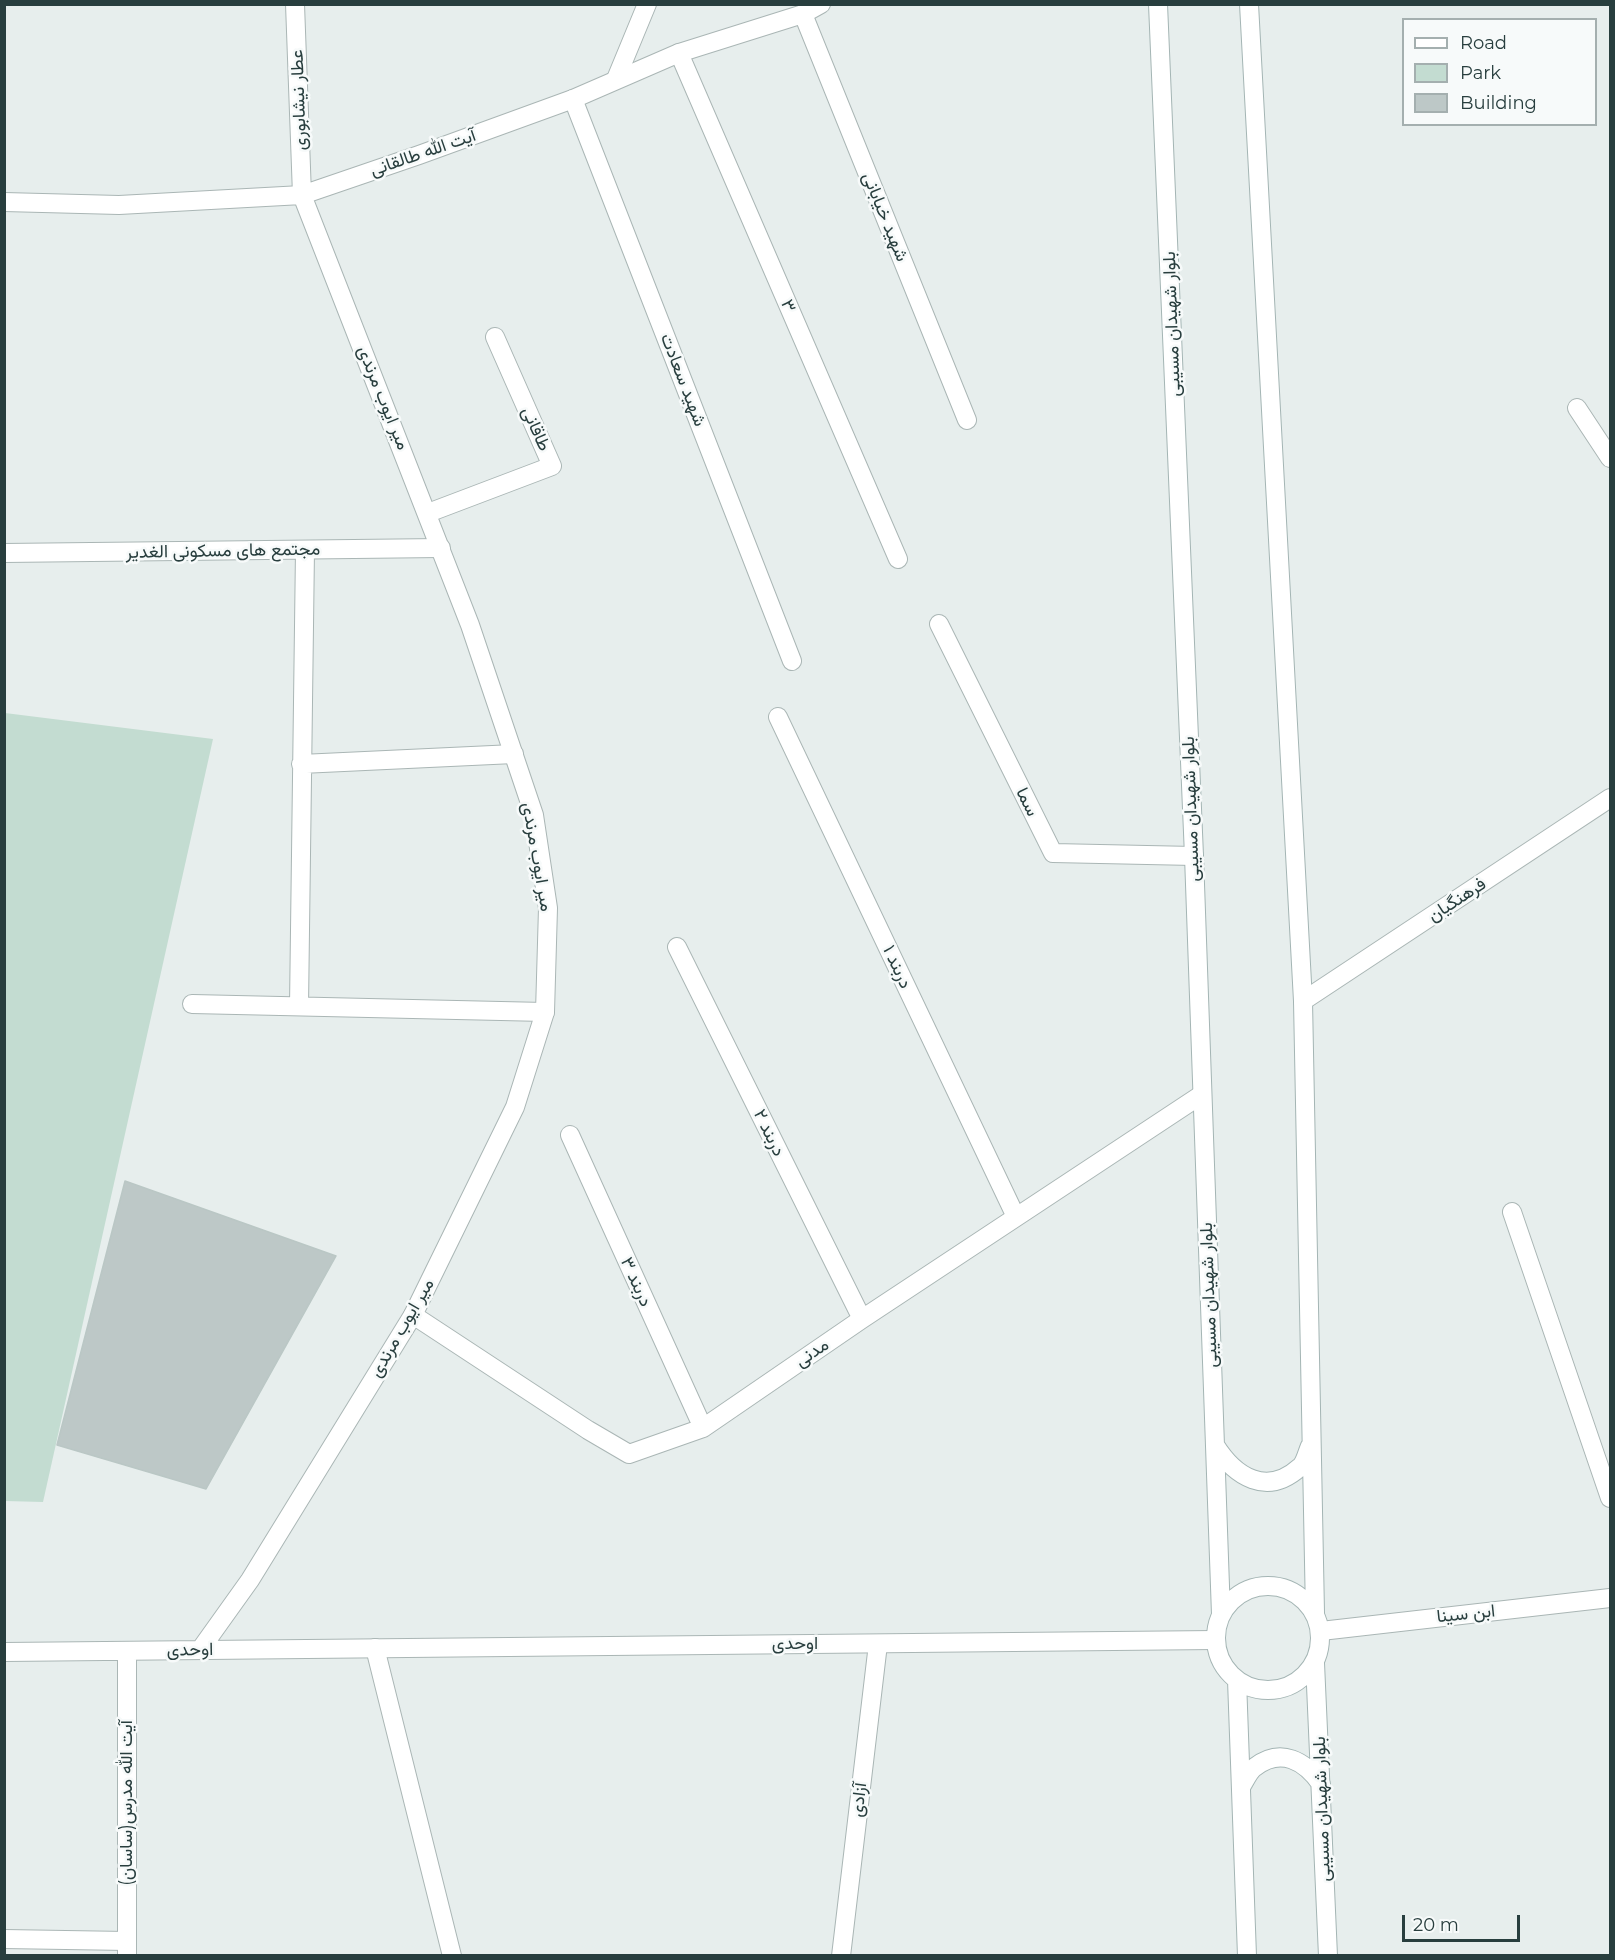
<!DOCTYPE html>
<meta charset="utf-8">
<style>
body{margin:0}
#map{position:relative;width:1615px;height:1960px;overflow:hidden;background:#e7eeed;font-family:Montserrat,sans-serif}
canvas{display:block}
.frame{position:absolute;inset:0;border:6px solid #283e3e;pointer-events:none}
.legend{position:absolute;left:1402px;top:18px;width:195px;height:108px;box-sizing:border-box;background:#f7fafa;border:2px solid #a4afaf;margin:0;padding:8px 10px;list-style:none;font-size:18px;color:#283e3e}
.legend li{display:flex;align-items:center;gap:12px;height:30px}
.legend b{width:30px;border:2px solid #a4afaf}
.scale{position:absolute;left:1402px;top:1915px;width:118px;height:27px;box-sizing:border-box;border:3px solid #283e3e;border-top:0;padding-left:8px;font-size:18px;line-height:21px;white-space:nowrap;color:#283e3e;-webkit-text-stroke:4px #f7fafa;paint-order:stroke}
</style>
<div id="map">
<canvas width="1615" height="1960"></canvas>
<div class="frame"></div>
<ul class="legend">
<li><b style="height:8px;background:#fff"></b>Road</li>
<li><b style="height:16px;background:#c3dcd1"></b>Park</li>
<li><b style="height:16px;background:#bdc8c7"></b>Building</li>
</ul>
<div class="scale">20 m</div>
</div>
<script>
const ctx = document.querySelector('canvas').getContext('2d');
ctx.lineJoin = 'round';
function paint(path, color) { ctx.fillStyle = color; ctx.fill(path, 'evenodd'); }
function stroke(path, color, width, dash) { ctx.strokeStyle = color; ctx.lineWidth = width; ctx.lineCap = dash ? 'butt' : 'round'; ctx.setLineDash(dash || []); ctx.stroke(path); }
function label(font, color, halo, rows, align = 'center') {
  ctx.font = font + ' Montserrat,Vazirmatn,sans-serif'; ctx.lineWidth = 5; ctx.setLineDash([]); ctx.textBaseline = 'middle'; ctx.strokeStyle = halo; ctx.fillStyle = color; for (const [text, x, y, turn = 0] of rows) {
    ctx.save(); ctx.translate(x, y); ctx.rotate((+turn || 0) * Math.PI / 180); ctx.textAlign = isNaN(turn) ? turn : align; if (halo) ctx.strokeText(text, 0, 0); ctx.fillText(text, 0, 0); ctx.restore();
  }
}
const green = new Path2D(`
 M5 713 213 739 43 1502 5 1501Z`);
const building = new Path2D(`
 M125 1181 336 1256 206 1489 57 1445Z`);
const service = new Path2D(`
 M803 14 967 420
 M679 53 898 559
 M616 79 647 4
 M573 99 792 661
 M1577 408 1610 458
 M428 513 552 466 495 337
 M4 553 441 548
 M939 624 1053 853 1194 856
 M778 717 1016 1217
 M301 764 514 754
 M677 947 862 1319
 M192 1004 545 1012
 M299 1006 305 550
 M570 1135 703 1428
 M1512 1212 1610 1498
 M413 1315 588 1430 629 1454 703 1428 862 1319 1201 1095
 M375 1648 452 1956
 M4 1939 127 1941`);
const minor = new Path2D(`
 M295 4 302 195 419 155 573 99 679 53 803 14 821 4
 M1303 1001 1610 798
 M1321 1631 1610 1598
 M841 1956 878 1644`);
const tertiary = new Path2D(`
 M4 202 119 205 302 195 470 625 534 815 548 908 545 1012 515 1107 413 1315 250 1580 200 1650
 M4 1652 1215 1640
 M127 1956V1651`);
const secondary = new Path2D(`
 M1158 4 1194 856 1221 1614
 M1249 4 1303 1001 1315 1613
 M1215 1445C1235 1477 1267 1497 1300 1467 1305 1463 1307 1453 1310 1446
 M1216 1638a52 52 0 1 1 104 0a52 52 0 1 1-104 0Z
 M1315 1663 1328 1956
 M1237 1680 1247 1956
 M1241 1787C1245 1781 1249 1771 1255 1767 1281 1747 1305 1761 1321 1784`);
const streetNames = [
 ["عطار نیشابوری",299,100,-92],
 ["آیت الله طالقانی",423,153,-19],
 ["شهید خیابانی",885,217,68],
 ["۳",788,306,67],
 ["بلوار شهیدان مسیبی",1172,324,-92],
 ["شهید سعادت",683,380,69],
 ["میر ایوب مرندی",383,398,68],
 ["طاقانی",536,429,66],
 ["مجتمع های مسکونی الغدیر",223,551,-1],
 ["سما",1027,802,64],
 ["بلوار شهیدان مسیبی",1191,809,-92],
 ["میر ایوب مرندی",537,857,80],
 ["فرهنگیان",1457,900,-33],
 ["دربند ۱",897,967,65],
 ["دربند ۲",769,1133,64],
 ["دربند ۳",636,1282,66],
 ["بلوار شهیدان مسیبی",1209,1295,-92],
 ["میر ایوب مرندی",402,1328,-60],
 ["مدنی",812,1353,-34],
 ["ابن سینا",1466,1614,-6],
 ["اوحدی",795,1644],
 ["اوحدی",190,1650,-1],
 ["آزادی",859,1800,-83],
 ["آیت الله مدرس(ساسان)",127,1803,-90],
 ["بلوار شهیدان مسیبی",1322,1809,-92]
];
paint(green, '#c3dcd1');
paint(building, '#bdc8c7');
stroke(building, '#bac7c5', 1.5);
stroke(service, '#aab6b5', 20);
stroke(minor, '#aab6b5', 20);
stroke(tertiary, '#aab6b5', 20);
stroke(secondary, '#a4b5b4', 20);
stroke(service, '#fff', 18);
stroke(minor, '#fff', 18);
stroke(tertiary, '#fff', 18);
stroke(secondary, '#fff', 18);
label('18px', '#283e3e', '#f7fafa', streetNames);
</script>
